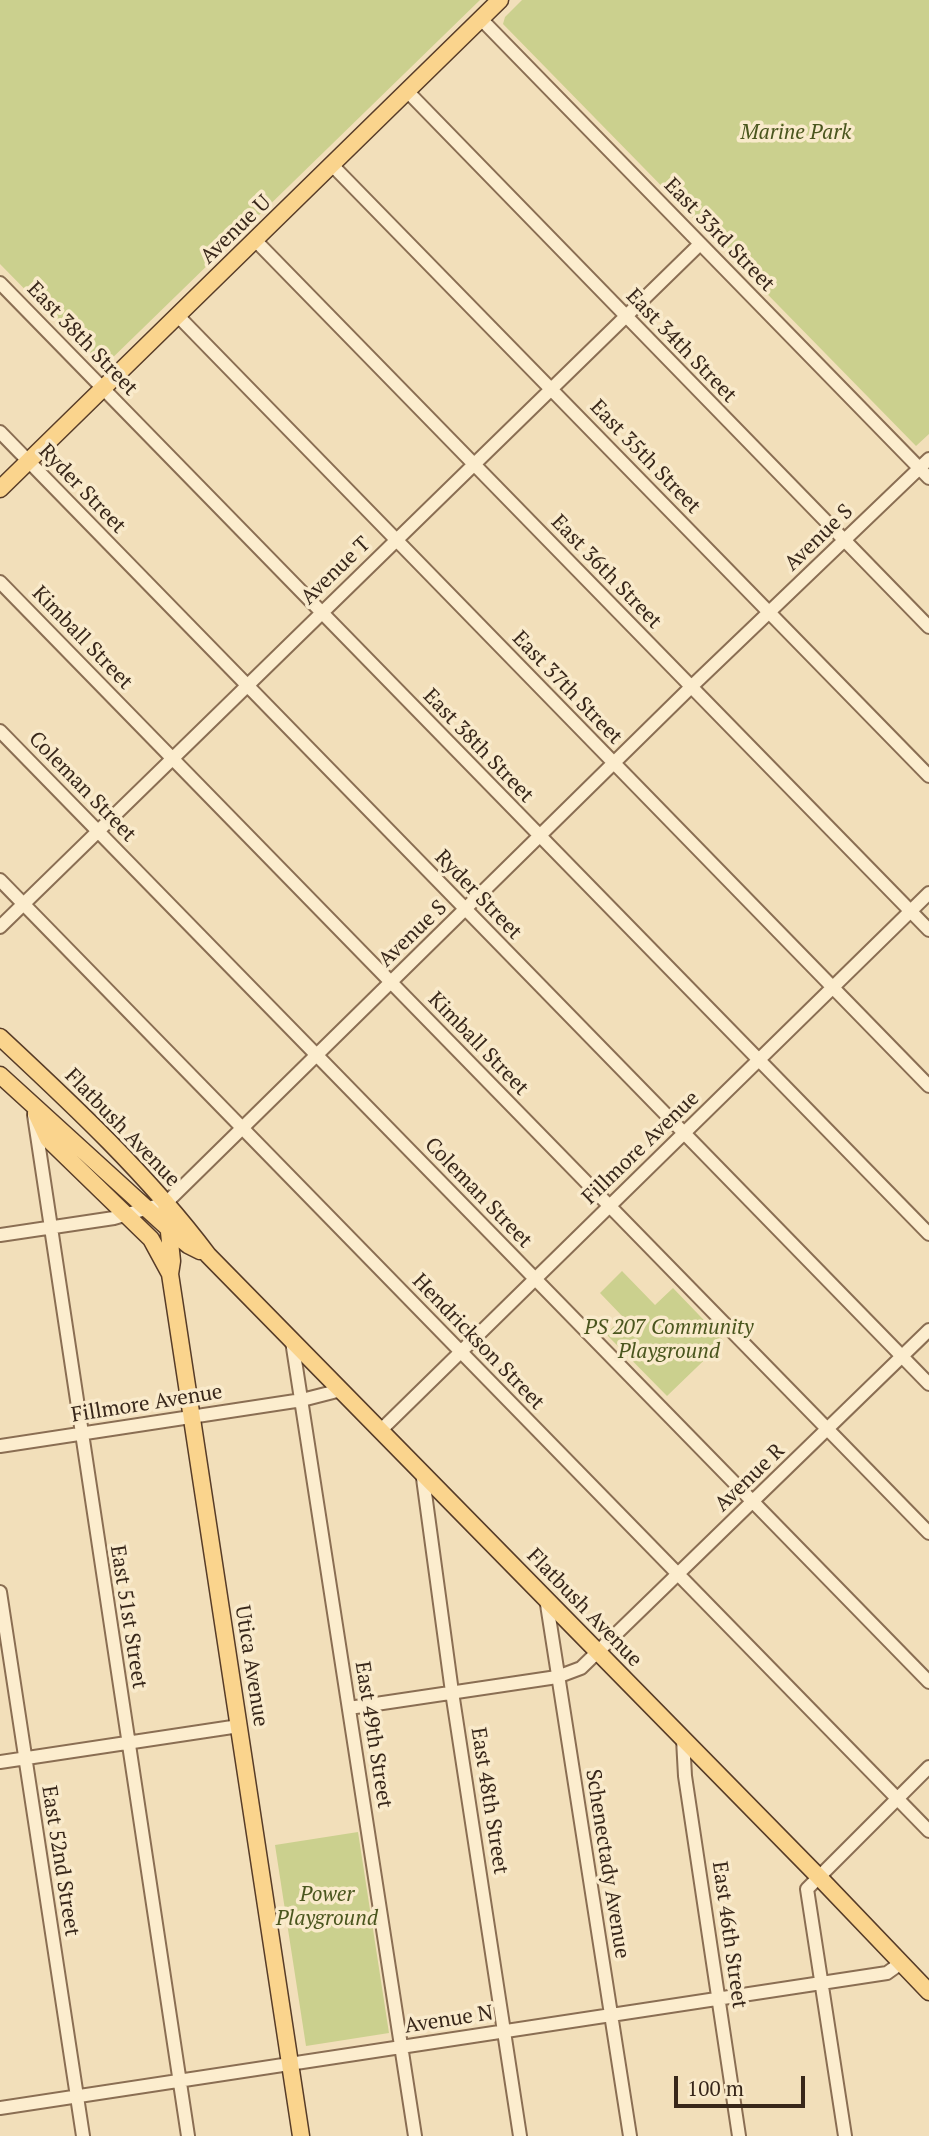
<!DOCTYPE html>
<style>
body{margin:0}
#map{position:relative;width:929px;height:2136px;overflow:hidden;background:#f2dfba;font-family:"PT Serif",serif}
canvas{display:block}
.scale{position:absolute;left:674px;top:2076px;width:131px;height:32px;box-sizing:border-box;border:4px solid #38271a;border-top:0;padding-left:9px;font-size:21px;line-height:24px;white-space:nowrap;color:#38271a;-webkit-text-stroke:5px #f9eacb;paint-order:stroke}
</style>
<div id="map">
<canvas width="929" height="2136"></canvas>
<div class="scale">100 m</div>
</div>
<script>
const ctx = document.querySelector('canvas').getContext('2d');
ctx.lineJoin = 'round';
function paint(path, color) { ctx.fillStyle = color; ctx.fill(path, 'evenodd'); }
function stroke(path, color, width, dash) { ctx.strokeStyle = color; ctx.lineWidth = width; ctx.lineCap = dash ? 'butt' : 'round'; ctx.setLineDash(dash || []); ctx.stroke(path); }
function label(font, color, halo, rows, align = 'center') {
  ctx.font = font + ' "PT Serif",serif'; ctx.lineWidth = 7; ctx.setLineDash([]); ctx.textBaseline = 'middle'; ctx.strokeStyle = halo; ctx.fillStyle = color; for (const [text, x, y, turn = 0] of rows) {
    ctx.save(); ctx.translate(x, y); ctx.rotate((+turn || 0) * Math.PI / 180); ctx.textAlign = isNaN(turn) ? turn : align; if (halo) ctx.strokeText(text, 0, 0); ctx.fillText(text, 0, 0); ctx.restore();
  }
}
const green = new Path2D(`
 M0 0H480L102 368 0 264Z
 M522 0H929V434L916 446 503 24 505 17Z
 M622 1271 655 1305 673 1288 724 1341 667 1396 606 1334 623 1317 600 1293Z
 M358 1832 389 2033 306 2046 275 1845Z`);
const minor = new Path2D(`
 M481 19 929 478
 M407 91 929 627
 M332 165 929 776
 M255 240 929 930
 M0 283 929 1234
 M178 316 929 1086
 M0 432 929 1384
 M0 582 929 1533
 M0 731 929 1682
 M0 880 929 1831
 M0 927 700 244
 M34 1115 188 2136
 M0 1235 114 1218 166 1203 691 687 929 459
 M292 1341 415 2136
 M381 1430 929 893
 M0 1446 302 1400 341 1390
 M422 1471 452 1692 520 2136
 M0 1592 83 2136
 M546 1598 630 2136
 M349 1708 557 1677 581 1668 929 1330
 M683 1739 685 1776 739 2136
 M0 1762 239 1726
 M0 2108 887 1973 901 1963
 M845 2136 807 1889 929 1767`);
const major = new Path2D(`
 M0 489 500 0
 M0 1037C73 1105 148 1175 208 1255L818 1876 929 1992
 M0 1075 168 1228 188 1245 200 1251
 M36 1113 48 1139 151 1239 170 1274
 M166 1203 172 1261 170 1274 301 2136`);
const parkNames = [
 ["Marine Park",796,133],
 ["PS 207 Community",669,1328],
 ["Playground",669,1352],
 ["Power",327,1895],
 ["Playground",327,1919]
];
const streetNames = [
 ["Avenue U",236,230,-44],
 ["East 33rd Street",719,235,46],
 ["East 38th Street",82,339,46],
 ["East 34th Street",681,346,46],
 ["East 35th Street",645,457,46],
 ["Ryder Street",82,489,46],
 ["Avenue S",819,538,-44],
 ["Avenue T",336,571,-44],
 ["East 36th Street",606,572,46],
 ["Kimball Street",82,638,46],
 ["East 37th Street",567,688,46],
 ["East 38th Street",478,746,46],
 ["Coleman Street",82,787,46],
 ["Ryder Street",478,895,46],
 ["Avenue S",413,934,-44],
 ["Kimball Street",478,1044,46],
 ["Flatbush Avenue",122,1128,46],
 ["Fillmore Avenue",641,1148,-44],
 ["Coleman Street",478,1193,46],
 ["Hendrickson Street",478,1342,46],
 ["Fillmore Avenue",147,1404,-9],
 ["Avenue R",750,1478,-44],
 ["Flatbush Avenue",584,1608,46],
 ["East 51st Street",128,1617,81],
 ["Utica Avenue",251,1666,81],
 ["East 49th Street",373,1735,81],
 ["East 48th Street",489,1801,81],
 ["East 52nd Street",60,1861,81],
 ["Schenectady Avenue",607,1864,81],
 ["East 46th Street",729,1935,82],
 ["Avenue N",449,2020,-9]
];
paint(green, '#cbd08e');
stroke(minor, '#8a6e53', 16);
stroke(major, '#573c28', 19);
stroke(minor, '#fcedce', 12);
stroke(major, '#fad48d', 16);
label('italic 21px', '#4a561e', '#f9eacb', parkNames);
label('21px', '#38271a', '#f9eacb', streetNames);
</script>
